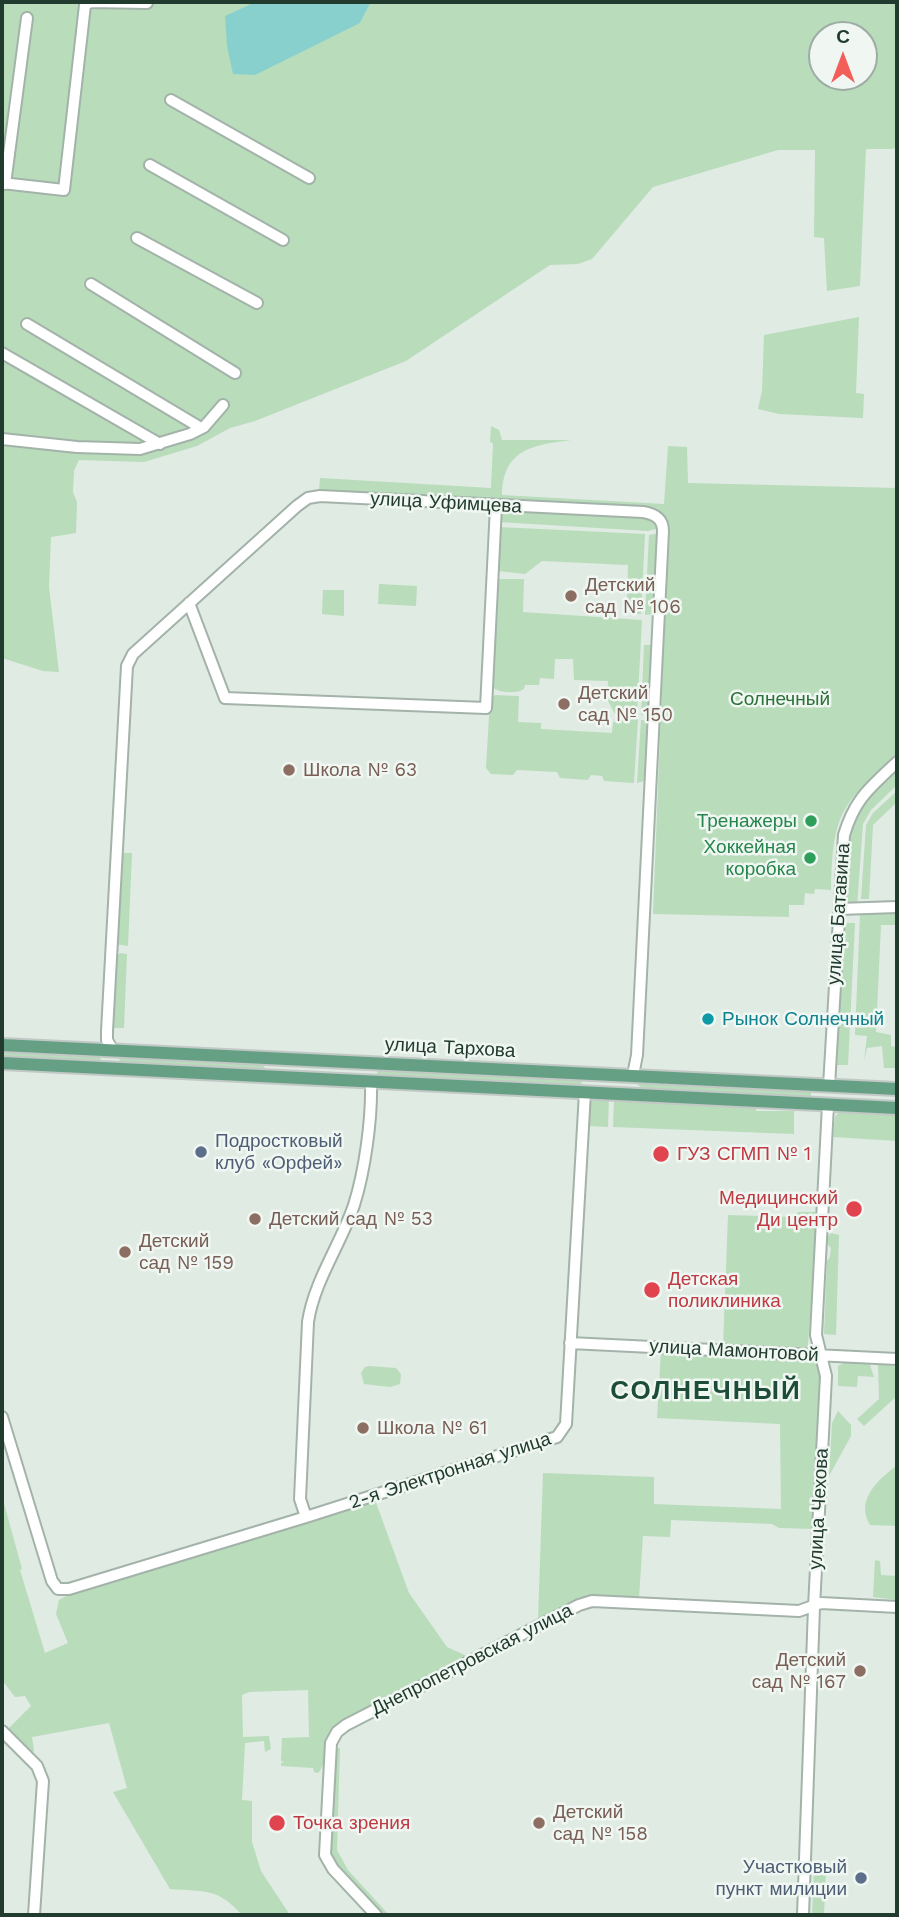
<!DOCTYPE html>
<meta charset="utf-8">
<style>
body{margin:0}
#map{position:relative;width:899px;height:1917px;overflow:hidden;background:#e0ebe4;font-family:"Work Sans",sans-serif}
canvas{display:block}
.frame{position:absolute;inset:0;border:4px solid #213b2f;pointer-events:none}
.north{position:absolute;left:808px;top:21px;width:70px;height:70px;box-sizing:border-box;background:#f0f7f2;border:2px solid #9daca4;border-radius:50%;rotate:0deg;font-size:19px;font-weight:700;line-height:28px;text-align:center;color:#213b2f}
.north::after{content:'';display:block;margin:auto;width:24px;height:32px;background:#f15f58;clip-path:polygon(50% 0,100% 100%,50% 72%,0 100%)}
</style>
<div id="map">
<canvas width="899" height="1917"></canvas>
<div class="frame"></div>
<div class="north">С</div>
</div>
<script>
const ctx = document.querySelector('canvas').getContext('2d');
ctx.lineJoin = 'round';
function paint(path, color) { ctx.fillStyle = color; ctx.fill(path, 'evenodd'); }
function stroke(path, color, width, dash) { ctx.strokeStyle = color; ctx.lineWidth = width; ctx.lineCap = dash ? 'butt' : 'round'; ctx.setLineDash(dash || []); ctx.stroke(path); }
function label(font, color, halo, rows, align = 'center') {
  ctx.font = font + ' "Work Sans",sans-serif'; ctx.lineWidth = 5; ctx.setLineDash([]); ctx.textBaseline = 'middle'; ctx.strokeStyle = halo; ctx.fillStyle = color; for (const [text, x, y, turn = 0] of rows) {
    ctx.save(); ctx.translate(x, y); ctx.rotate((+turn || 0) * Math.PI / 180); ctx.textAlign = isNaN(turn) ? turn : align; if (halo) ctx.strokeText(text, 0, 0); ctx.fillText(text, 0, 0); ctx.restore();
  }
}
const green = new Path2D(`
 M2 2H252L250 5 360 23 371 2H897V143L894 149H866L860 286 827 291 824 238 814 237 815 150H778L653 187 592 259 578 264 550 265 406 361 255 421 230 428 197 446 144 462 79 460 74 471 73 492 77 502 76 533 51 537 49 587 59 672 43 671 2 658ZM822 35H864V77H822Z
 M859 317 856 393 864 394 863 418 779 414 758 409 762 391 764 335Z
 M491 426 499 430 502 440H571C533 445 503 449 502 495L664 504 668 446 687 447 688 483 897 488V753C841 806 833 811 831 890L815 889 814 894 805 893 804 905H789V917L653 914 668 531 666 520 659 512 319 491 320 478 491 488 493 443 490 442Z
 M501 510 652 517 660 528 648 531 498 522Z
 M498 527 645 534 641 614H638L627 600 628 565 542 561 525 574 498 571Z
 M660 533 654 614 645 615 649 535Z
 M501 579H524L523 612 642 620 637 715 615 714 607 699 608 681 574 680 573 659H555L554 679 540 678 539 685H525L524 689C516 694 499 693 492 687L497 580Z
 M379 584 417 586 416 606 378 604Z
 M323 590H344V616L322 614Z
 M644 645H654L649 714 641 715Z
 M495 695 519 696 518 722 541 723V729L612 733 613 723 617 719H638L634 783 604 781 602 776 591 775 588 780 560 778 557 772 517 770 513 775 491 774 486 768 490 699Z
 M641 720 650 721 647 780 637 783Z
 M897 767V785L871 810 863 824 857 906 850 904 845 898C846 871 844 842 854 816 862 797 883 782 897 767Z
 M897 791V802L873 825 869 899H861L866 825 873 813Z
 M122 853H132L128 946 115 944Z
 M860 914H897V925H881L876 1032 891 1035V1046L897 1047V1068H884L882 1046 867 1048 864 1061 867 1036 855 1035Z
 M842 923H855L848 1065H837Z
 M120 953 127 954 124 1028H112L114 958Z
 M2 1051 101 1056 100 1063 2 1058Z
 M121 1057 259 1064 265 1067 261 1071 121 1064 119 1059Z
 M378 1070 579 1078 582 1082 580 1085 379 1076 377 1074Z
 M639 1082 811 1091V1097L642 1088 638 1085Z
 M595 1098H609L608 1127 587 1126 588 1104Z
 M614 1099 756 1106V1111H794V1134L613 1127Z
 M840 1110 897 1114V1141L833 1137 835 1117Z
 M798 1212H818L808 1345 806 1349 723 1347 728 1215 793 1217Z
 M831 1233 839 1235 836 1335 824 1334 827 1261 830 1257 831 1248 827 1244V1237Z
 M661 1351 812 1360 818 1363 821 1375 814 1529 779 1528 772 1524 671 1520 670 1537 643 1536 639 1598 590 1596 579 1599 538 1620 543 1473 654 1477V1504L781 1509 780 1424 657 1418Z
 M845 1362H869L874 1377 858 1376 857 1387 838 1386V1366Z
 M878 1363 897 1367V1396L864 1426 857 1419 879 1399Z
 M369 1366 396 1368 401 1374 400 1384 390 1387 364 1384 361 1373 365 1367Z
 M838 1411 851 1425V1436L829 1476 832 1423Z
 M896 1466 897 1526 870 1525C855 1500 878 1480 896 1466Z
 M2 1496 22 1569 20 1570 45 1653 68 1643 56 1614 59 1600 68 1595 375 1500 409 1593 447 1647 467 1656 334 1726C322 1739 330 1761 318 1773L314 1772 313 1768 281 1766V1763L284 1762 281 1761 282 1738 309 1737 308 1690 249 1692 242 1695 243 1737 269 1736 271 1749 265 1752 264 1741 245 1743 242 1800 252 1801V1842L261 1871 290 1915H242C217 1887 205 1892 170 1889L113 1792 127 1788 109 1723 32 1737 34 1750 32 1754 8 1729 31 1706 25 1696 15 1697 2 1680Z
 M875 1560 880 1561 881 1575 897 1576V1600L873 1597Z
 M340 1748 337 1850 348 1870 389 1915H381L341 1873 330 1856 334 1749Z
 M817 1866 823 1867 826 1871 824 1915H812L814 1868Z`);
const water = new Path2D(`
 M252 2H371L360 23 255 75 233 74 227 46 225 16 249 5Z`);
const minor = new Path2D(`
 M171 100 309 178
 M150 165 283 240
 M2 183 64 190 85 5 91 2 147 3
 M5 184 27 18
 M137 238 257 303
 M91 284 235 373
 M27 324 201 428
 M2 353 160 444
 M2 439 77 447 140 449 190 434 204 427 223 405
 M189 603 225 698 486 708 496 506
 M839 909 897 907
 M113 1051 107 1040V1031L127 666 133 654 297 506 308 498 320 496 643 512C655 514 663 519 663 531L637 1055 633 1075
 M829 1086 844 835C855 798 870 788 897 762
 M570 1343 897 1359
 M2 1417 52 1581 58 1589H69L306 1517 557 1437 566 1424 585 1092
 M306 1517 300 1499 308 1322C314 1281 341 1244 354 1205 365 1170 372 1119 371 1081
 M2 1731 37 1766 43 1781 34 1915
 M376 1915 333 1869 325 1855 331 1743 337 1732 346 1725 579 1605 592 1601 799 1611 821 1603 897 1607
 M803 1915 814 1607 826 1376 816 1335 828 1105`);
const major = new Path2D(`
 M2 1045 897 1089
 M2 1063 897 1108`);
const markers = [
 [571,596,7,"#8d6e63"],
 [564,704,7,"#8d6e63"],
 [289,770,7,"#8d6e63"],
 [811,821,7,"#2e9e5b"],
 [810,858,7,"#2e9e5b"],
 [708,1019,7,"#0f9aa8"],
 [201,1152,7,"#5c6f8a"],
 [661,1154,9,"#e0444e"],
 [854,1209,9,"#e0444e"],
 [255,1219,7,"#8d6e63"],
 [125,1252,7,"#8d6e63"],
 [652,1290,9,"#e0444e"],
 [363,1428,7,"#8d6e63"],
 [860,1671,7,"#8d6e63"],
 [277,1823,9,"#e0444e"],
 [539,1823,7,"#8d6e63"],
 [861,1878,7,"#5c6f8a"]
];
const streetNames = [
 ["улица Уфимцева",446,503,3],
 ["улица Батавина",839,914,-86],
 ["улица Тархова",450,1048,3],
 ["улица Мамонтовой",734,1351,3],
 ["2-я Электронная улица",450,1471,-18],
 ["улица Чехова",819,1509,-87],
 ["Днепропетровская улица",472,1660,-27]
];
const educationNames = [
 ["Детский",585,585],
 ["сад № 106",585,607],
 ["Детский",578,693],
 ["сад № 150",578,715],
 ["Школа № 63",303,770],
 ["Детский сад № 53",269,1219],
 ["Детский",139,1241],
 ["сад № 159",139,1263],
 ["Школа № 61",377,1428],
 ["Детский",846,1660,"right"],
 ["сад № 167",846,1682,"right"],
 ["Детский",553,1812],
 ["сад № 158",553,1834]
];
const parkNames = [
 ["Солнечный",780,699]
];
const leisureNames = [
 ["Тренажеры",797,821],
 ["Хоккейная",796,847],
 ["коробка",796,869]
];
const cultureNames = [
 ["Рынок Солнечный",722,1019]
];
const serviceNames = [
 ["Подростковый",215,1141],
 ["клуб «Орфей»",215,1163],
 ["Участковый",847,1867,"right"],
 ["пункт милиции",847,1889,"right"]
];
const healthNames = [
 ["ГУЗ СГМП № 1",677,1154],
 ["Медицинский",838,1198,"right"],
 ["Ди центр",838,1220,"right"],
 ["Детская",668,1279],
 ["поликлиника",668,1301],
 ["Точка зрения",293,1823]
];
const districtNames = [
 ["СОЛНЕЧНЫЙ",706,1391]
];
paint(green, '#b9dcbb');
paint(water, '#88d0cd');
stroke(minor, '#a3b3aa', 14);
stroke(major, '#c1c8c5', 16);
stroke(minor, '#fff', 10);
stroke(major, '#65a085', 12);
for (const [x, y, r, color] of markers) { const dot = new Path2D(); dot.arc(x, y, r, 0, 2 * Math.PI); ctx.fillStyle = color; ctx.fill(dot); stroke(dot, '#f0f7f2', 2.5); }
label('19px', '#213b2f', '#f0f7f2', streetNames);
label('19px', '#785e54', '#f0f7f2', educationNames, 'left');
label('19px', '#2b7138', '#f0f7f2', parkNames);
label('19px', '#27864d', '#f0f7f2', leisureNames, 'right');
label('19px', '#0d838f', '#f0f7f2', cultureNames, 'left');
label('19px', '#4e5e75', '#f0f7f2', serviceNames, 'left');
label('19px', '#be3a42', '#f0f7f2', healthNames, 'left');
ctx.letterSpacing = '2px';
label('bold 26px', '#1d4d38', '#f0f7f2', districtNames);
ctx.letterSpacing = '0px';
</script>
